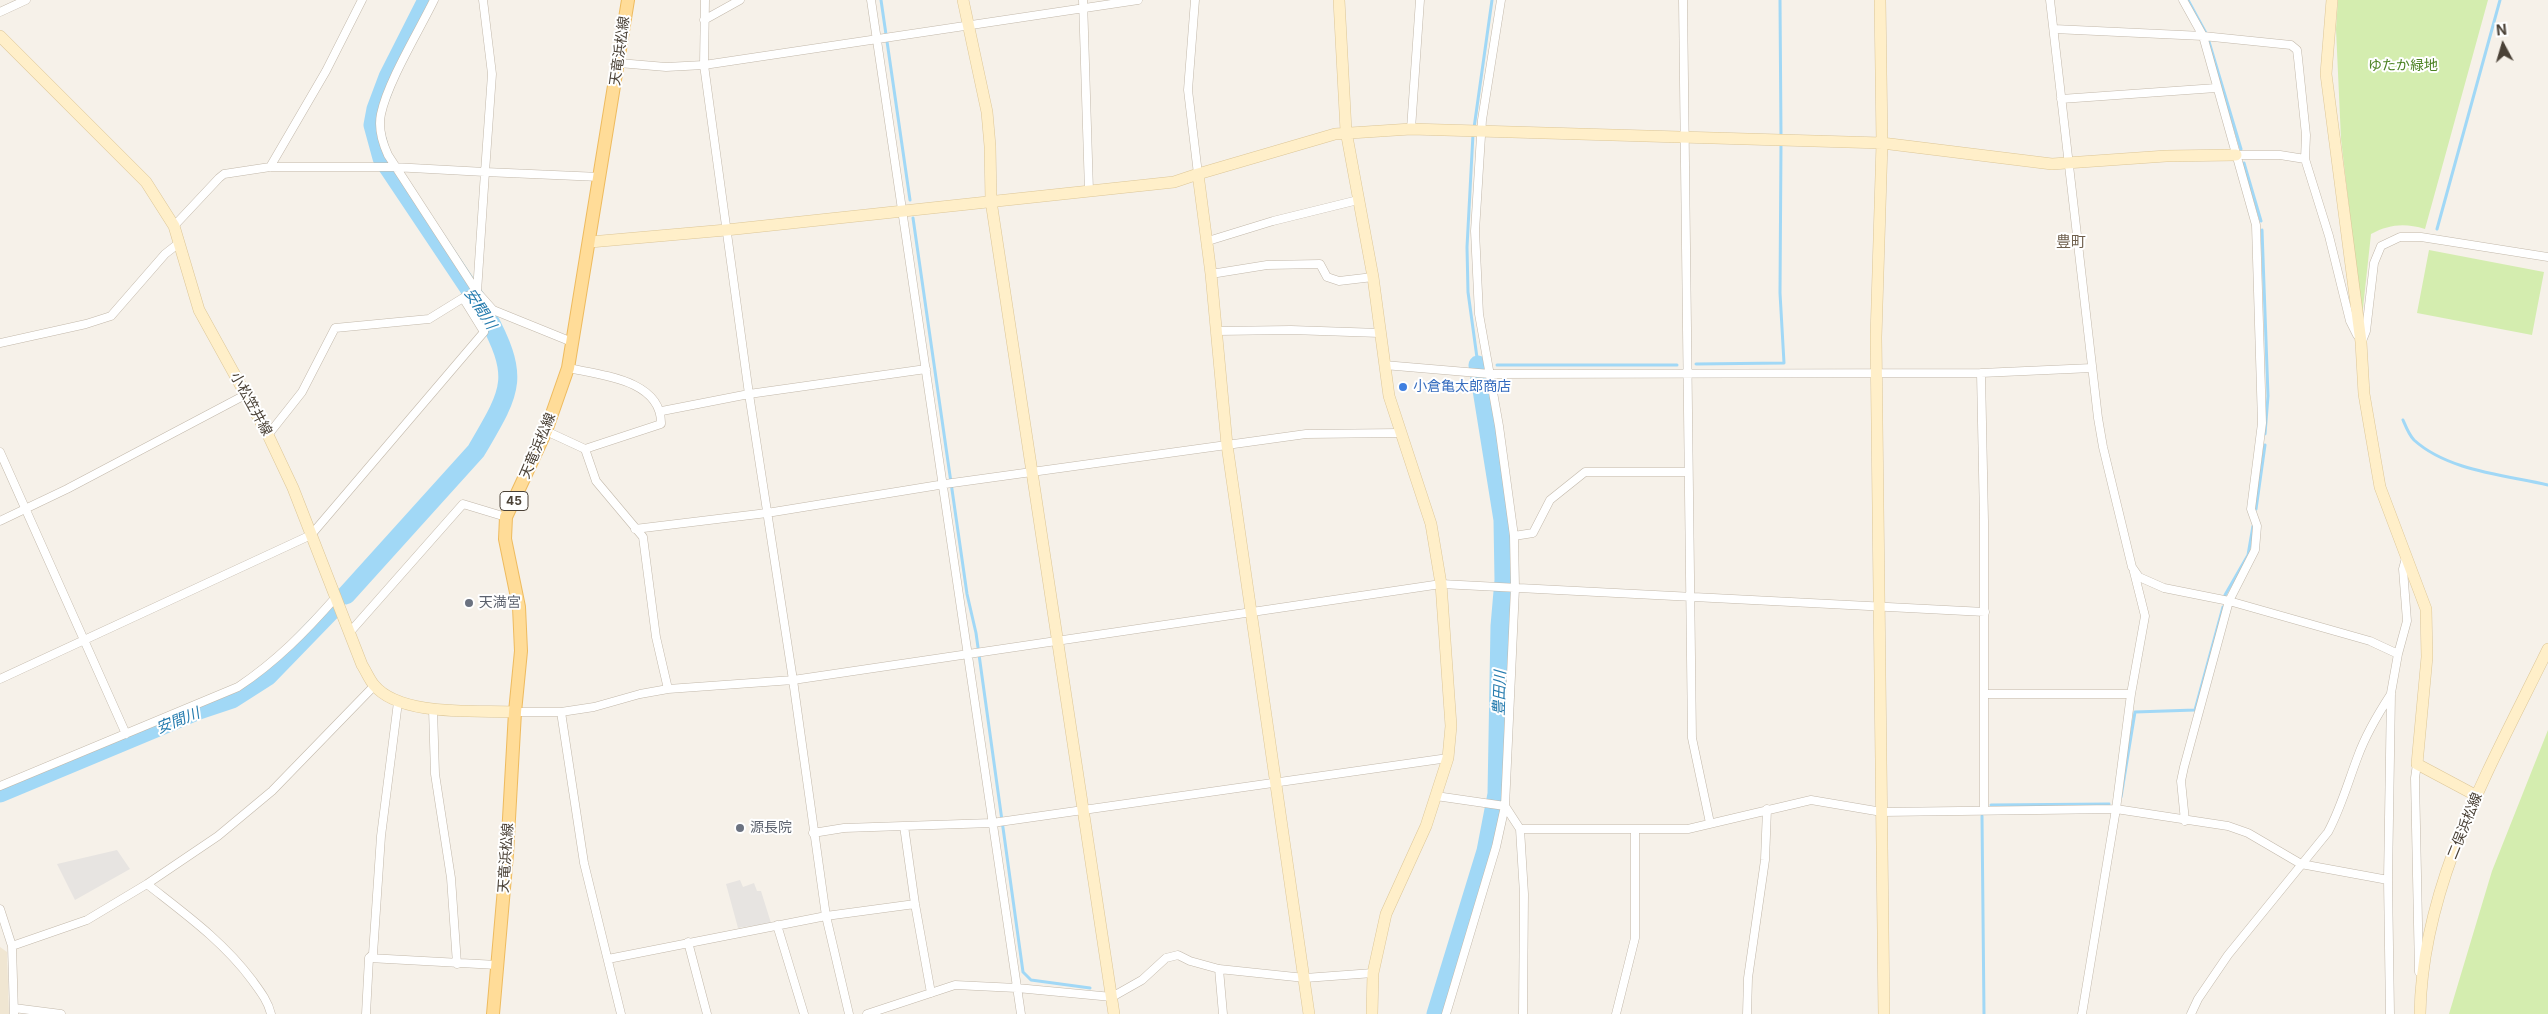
<!DOCTYPE html>
<meta charset="utf-8">
<style>
body{margin:0}
#map{position:relative;width:2548px;height:1014px;overflow:hidden;background:#f6f1e9;font-family:Inter,sans-serif}
canvas{display:block}
.north{position:absolute;left:2478px;top:20px;width:50px;height:50px;-webkit-text-stroke:4px #fff;paint-order:stroke;rotate:354deg;font-size:14px;font-weight:700;line-height:20px;text-align:center;color:#4a4136}
.north::after{content:'';display:block;margin:auto;width:18px;height:22px;background:#4a4136;clip-path:polygon(50% 0,100% 100%,50% 72%,0 100%)}
</style>
<div id="map">
<canvas width="2548" height="1014"></canvas>
<div class="north">N</div>
</div>
<script>
const ctx = document.querySelector('canvas').getContext('2d');
ctx.lineJoin = 'round';
function paint(path, color) { ctx.fillStyle = color; ctx.fill(path, 'evenodd'); }
function stroke(path, color, width, dash) { ctx.strokeStyle = color; ctx.lineWidth = width; ctx.lineCap = dash ? 'butt' : 'round'; ctx.setLineDash(dash || []); ctx.stroke(path); }
function label(font, color, halo, rows, align = 'center') {
  ctx.font = font + ' Inter,"Noto Sans JP",sans-serif'; ctx.lineWidth = 4; ctx.setLineDash([]); ctx.textBaseline = 'middle'; ctx.strokeStyle = halo; ctx.fillStyle = color; for (const [text, x, y, turn = 0] of rows) {
    ctx.save(); ctx.translate(x, y); ctx.rotate((+turn || 0) * Math.PI / 180); ctx.textAlign = isNaN(turn) ? turn : align; if (halo) ctx.strokeText(text, 0, 0); ctx.fillText(text, 0, 0); ctx.restore();
  }
}
const education = new Path2D(`
 M0 947 7 952 9 1014H0Z`);
const green = new Path2D(`
 M2338 0H2488L2425 229C2405 223 2390 224 2371 234L2362 317 2341 139 2336 29Z
 M2429 250 2544 272 2532 335 2417 313Z
 M2548 730V1014H2449L2492 871Z`);
const parking = new Path2D(`
 M117 850 130 869 75 900 57 864Z
 M740 880 743 887 754 883 757 891H761L771 923 738 928 726 884Z`);
const stream = new Path2D(`
 M881 0 910 200
 M1780 0 1781 137
 M2188 0 2207 35 2241 149
 M1474 128 1492 0
 M1473 134 1467 247 1468 292 1478 365H1483
 M2244 163 2261 221
 M913 218 967 594 976 633 1023 972 1031 980 1090 988
 M2437 229 2500 0
 M2262 230 2268 396 2265 434
 M1696 364 1784 363 1780 293 1781 143
 M1497 365H1677
 M2403 420C2406 427 2409 435 2414 440 2448 471 2505 475 2548 485
 M2256 509 2265 445
 M2225 595 2248 555 2253 526
 M2121 797 2135 712 2195 710 2223 607
 M1991 805 2109 804
 M1982 816 1984 1014`);
const river = new Path2D(`
 M346 595 476 451C513 388 520 378 485 312L382 158 373 125 376 109 388 77 427 0
 M0 793 199 710 232 699 268 676 331 611
 M1436 1014 1486 851 1497 794 1500 626 1504 580 1503 520 1478 365`);
const street = new Path2D(`
 M434 0C419 31 388 81 381 114 378 128 382 142 388 155L477 292 493 310 572 342
 M705 0 704 65 749 394 793 680 826 916 849 1014
 M871 0 1021 1014
 M1083 0 1089 191
 M1195 0 1188 90 1198 174
 M1683 0 1692 738 1710 823
 M2050 0 2098 418 2103 447 2132 567 2139 577 2164 588 2229 601 2370 641 2398 654 2391 693 2388 880 2390 1014
 M2183 0 2203 36 2256 225 2262 423 2251 509 2257 526 2255 550 2229 601 2184 767 2181 781 2185 821
 M0 12 26 0
 M704 20 740 0
 M2054 29 2203 36 2291 45 2297 50 2298 58 2306 135 2305 159
 M619 63 666 67 704 65 1138 0
 M2061 99 2216 88
 M1411 129 1420 0
 M2236 155H2280L2305 159 2329 236 2350 321 2357 335
 M270 167 326 71 362 0
 M174 226 219 178 224 174 270 167H393L485 172 492 74 483 0
 M1208 241 1273 221 1358 200
 M1211 274 1267 265 1320 264 1327 277 1339 281 1373 277
 M1217 331 1291 330 1380 333
 M2362 341 2366 331 2374 263 2381 246 2400 237H2421L2548 257
 M0 343 86 324 111 316 165 254 179 243
 M1384 365 1490 374 1981 373
 M568 368C601 375 662 380 661 424L585 449 596 481 643 537 656 637 668 689
 M662 411 749 394 926 369
 M546 431 585 449
 M268 435 302 392 335 328 429 319 463 298
 M0 452 126 734
 M0 521 67 489 245 395
 M635 529 767 513 945 484 1306 434 1400 433
 M1514 536 1533 533 1550 500 1585 472H1688
 M350 632 463 504 506 517
 M2398 654 2407 621 2403 569 2406 558
 M0 679 311 535 484 332 463 298 477 292 485 172 600 177
 M1985 694H2131
 M433 709 435 774 451 878 457 964
 M515 712H561L584 863 621 1014
 M561 712 594 707 640 694 668 689 793 680 1441 584 1985 612
 M2417 764 2415 778 2419 972
 M0 786 238 687C277 661 306 631 336 597
 M1436 796 1505 806 1520 829 1524 894 1523 1014
 M1984 810V521L1981 373 2092 368
 M904 826 915 904 931 993
 M1520 829H1688L1811 800 1882 812 2116 809 2228 826 2248 833 2301 864 2388 880
 M813 833 844 828 992 823 1448 758
 M147 884C185 914 223 941 252 980 260 991 268 1001 271 1014
 M0 909 12 946 14 1014
 M777 925 804 1014
 M688 942 707 1014
 M12 946 87 920 147 884 218 836 272 791 374 686
 M369 958 497 965
 M608 959 826 916 915 904
 M1219 969 1223 1014
 M14 1008 61 1014
 M366 1014 369 958 373 954 381 836 398 702
 M867 1014 955 985 1017 988 1112 997 1142 980 1166 958 1178 955 1190 961 1219 969 1305 978 1373 973
 M1446 1014 1496 847 1505 806 1515 588 1514 536 1499 426 1479 314 1475 231 1482 120 1501 0
 M1616 1014 1635 938V830
 M1747 1014 1748 978 1765 860 1767 809
 M2082 1014 2116 809 2131 694 2145 616 2134 572
 M2191 1014 2198 999 2228 955 2328 832C2341 808 2348 782 2358 756 2366 734 2378 714 2391 694`);
const secondary = new Path2D(`
 M963 0 987 112 990 146 991 201 1114 1014
 M1339 0 1346 131 1373 277 1389 396 1431 524 1441 584 1451 726 1448 758 1426 826 1386 914 1373 973 1372 1014
 M1880 0 1882 143 1876 337 1884 1014
 M2332 0 2326 74 2361 342 2364 394 2380 487 2426 609 2427 657 2417 764 2477 796
 M0 36 146 182 174 226 199 310 268 435 293 488 362 665C366 671 369 679 374 685 400 717 477 710 515 712
 M590 242 726 230 1174 182 1198 174
 M1309 1014 1227 445 1211 274 1198 174 1335 134 1411 129 1882 143 2052 164 2166 156 2236 155
 M2420 1014C2422 883 2492 764 2548 649`);
const primary = new Path2D(`
 M493 1014 507 854 515 712 521 651 519 607 505 539 506 517 546 431 568 368 628 0`);
const markers = [
 [1403,387,5,"#3f7fe0"],
 [469,603,5,"#6b7280"],
 [740,828,5,"#6b7280"]
];
const shields = [
 [514,501,28]
];
const shieldNames = [
 ["45",514,501]
];
const streetNames = [
 ["天竜浜松線",620,51,-82],
 ["小松笠井線",251,404,61],
 ["天竜浜松線",538,446,-67],
 ["二俣浜松線",2465,826,-68],
 ["天竜浜松線",506,858,-86]
];
const parkNames = [
 ["ゆたか緑地",2403,66]
];
const shopNames = [
 ["小倉亀太郎商店",1413,387]
];
const worshipNames = [
 ["天満宮",479,603],
 ["源長院",750,828]
];
const neighbourhoodNames = [
 ["豊町",2071,242]
];
const waterNames = [
 ["安間川",480,309,57],
 ["豊田川",1500,693,-88],
 ["安間川",178,721,-22]
];
paint(education, '#f0e6d2');
paint(green, '#d4edaf');
paint(parking, '#e7e4e1');
stroke(stream, '#a1d8f6', 3);
stroke(river, '#a1d8f6', 19);
stroke(street, '#c2b8aa', 9);
stroke(secondary, '#dcc697', 12);
stroke(primary, '#eebb5f', 14);
stroke(street, '#fff', 8);
stroke(secondary, '#ffefc9', 11);
stroke(primary, '#ffdc98', 12);
for (const [x, y, r, color] of markers) { const dot = new Path2D(); dot.arc(x, y, r, 0, 2 * Math.PI); ctx.fillStyle = color; ctx.fill(dot); stroke(dot, '#fff', 2); }
for (const [x, y, w] of shields) { const box = new Path2D(); box.roundRect(x - w / 2, y - 9.5, w, 19, 4); ctx.fillStyle = '#fff'; ctx.fill(box); stroke(box, '#4a4136', 1); }
label('bold 12px', '#4a4136', null, shieldNames);
label('14px', '#4a4136', '#fff', streetNames);
label('14px', '#4c8224', '#fff', parkNames);
label('14px', '#366cbe', '#fff', shopNames, 'left');
label('14px', '#5b616d', '#fff', worshipNames, 'left');
label('15px', '#6e5f4d', '#fff', neighbourhoodNames);
label('italic 15px', '#247bae', '#fff', waterNames);
</script>
